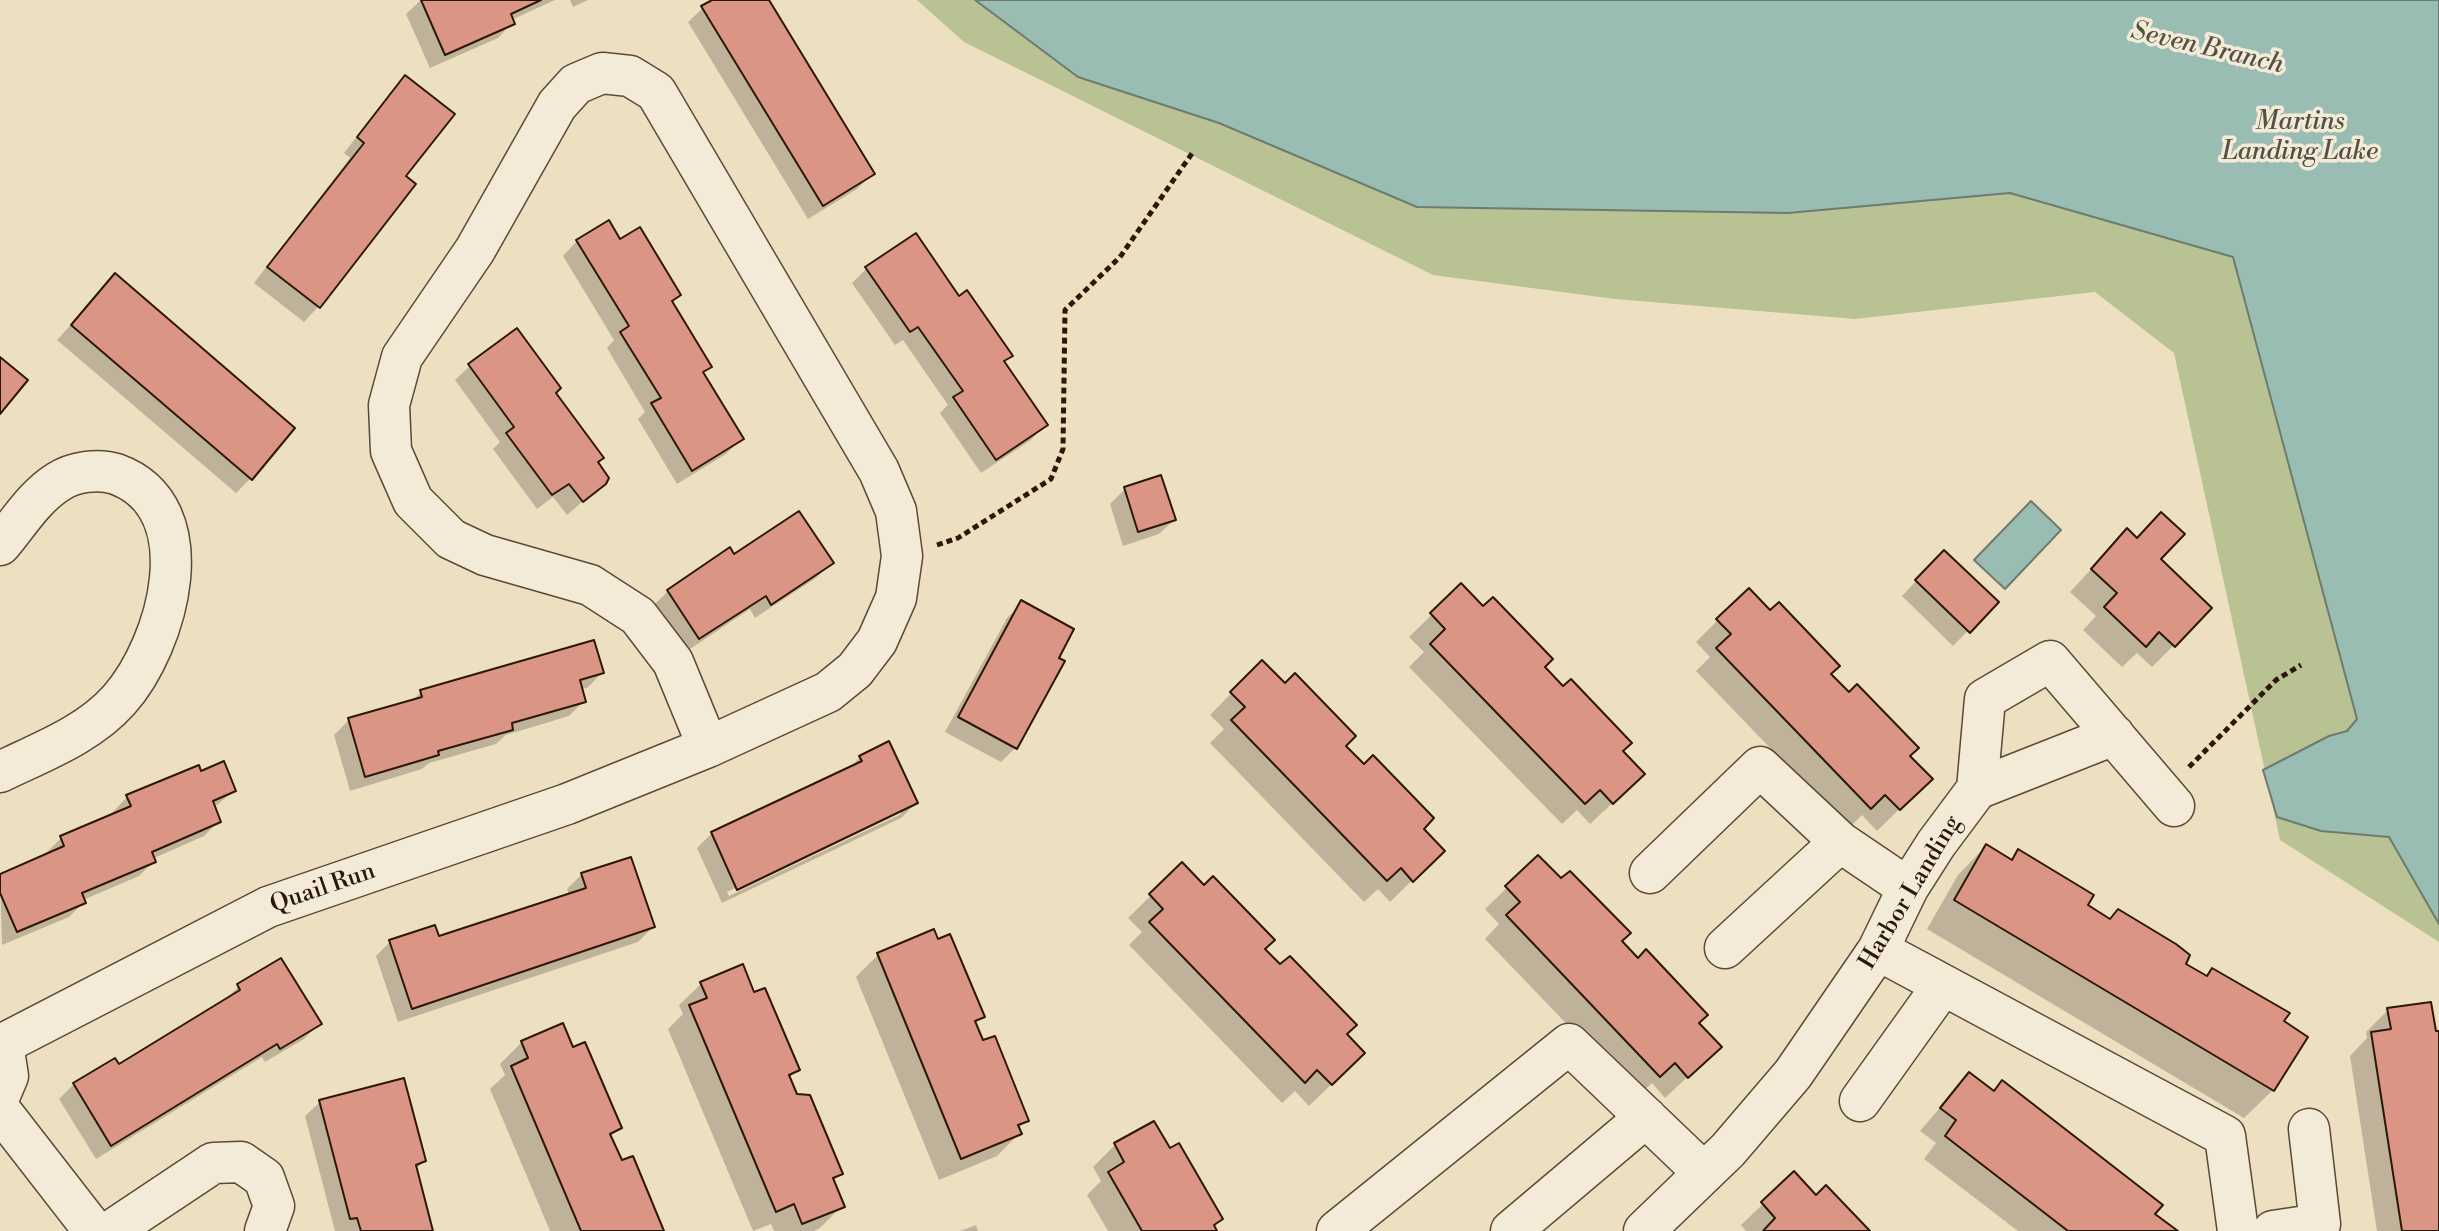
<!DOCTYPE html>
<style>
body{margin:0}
canvas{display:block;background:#ede0c1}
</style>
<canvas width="2439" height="1231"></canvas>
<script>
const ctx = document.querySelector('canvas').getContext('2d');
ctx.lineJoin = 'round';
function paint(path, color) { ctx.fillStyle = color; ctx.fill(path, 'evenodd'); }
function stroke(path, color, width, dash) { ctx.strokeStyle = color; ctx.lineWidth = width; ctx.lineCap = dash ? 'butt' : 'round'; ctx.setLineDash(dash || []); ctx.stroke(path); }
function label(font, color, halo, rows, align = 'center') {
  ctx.font = font + ' "Libre Bodoni",serif'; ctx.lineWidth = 7; ctx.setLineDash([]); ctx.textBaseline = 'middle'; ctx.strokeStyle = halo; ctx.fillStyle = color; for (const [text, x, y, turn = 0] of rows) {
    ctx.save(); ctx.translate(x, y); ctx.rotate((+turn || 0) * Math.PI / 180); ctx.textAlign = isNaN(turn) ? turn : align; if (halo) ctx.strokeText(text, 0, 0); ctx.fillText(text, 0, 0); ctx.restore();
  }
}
const green = new Path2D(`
 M917 0H2439V942L2280 840 2174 353 2095 292 1855 319 1615 299 1433 275 964 42Z`);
const water = new Path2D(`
 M975 0H2439V924L2389 837 2321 831 2277 817 2263 770 2329 736 2347 731 2357 719 2233 257 2010 193 1788 213 1417 207 1219 123 1078 77Z
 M2031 501 2061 530 2005 589 1974 560Z`);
const shadow = new Path2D(`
 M421 0H555L511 20 512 23 498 38 430 68 406 14Z
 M570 0H588L573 7Z
 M715 0H766L872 174 857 189 808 219 688 22 703 8Z
 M405 78 403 176 413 185 318 307 304 322 254 283 350 158 344 153 391 92Z
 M577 241H619L679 295 671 303 710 367 702 374 741 439 726 454 677 484 638 419 645 412 607 348 614 340 563 256Z
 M867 268 958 298 1010 355 1003 363 1045 425 1031 440 981 473 940 413 948 405 903 340 895 345 852 283Z
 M115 276 251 478 236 493 57 340Z
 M470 366 554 393 596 463 604 483 567 515 553 497 537 509 493 449 500 442 455 380Z
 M1125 489 1174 520 1159 534 1123 546 1110 504Z
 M2136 540 2158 559 2174 645 2152 667 2137 653 2122 667 2083 630 2096 616 2070 592 2106 553Z
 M730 550 734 557 831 563 816 578 755 618 750 609 684 653 653 606 668 591Z
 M1929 567 1996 602 1953 646 1902 596Z
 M1461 586 1542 667 1620 752V796L1590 824 1577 810 1562 824 1409 667 1424 652 1409 637Z
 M1022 603 1015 748 1001 762 945 732 1007 618Z
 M1718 620 1829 674 1930 779 1877 831 1862 815 1848 829 1696 671 1710 657 1696 642Z
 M1262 662 1443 850 1390 902 1378 889 1364 902 1210 743 1224 729 1210 715Z
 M602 673 587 688 581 689 584 701 569 716 506 735 496 744 429 763 422 769 350 791 334 735 349 720 411 702 421 692Z
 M860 757 916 803 901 818 722 903 697 848 712 833 848 770ZM901 809V814L729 896 727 892Z
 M200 773 234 791 213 808 219 821 204 836 152 859 154 861 139 876 83 900 84 902 69 917 2 945 0 876 48 856 46 853 61 838 114 815 113 812 127 797Z
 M1986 846 2010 861 2019 852 2085 906 2205 978 2213 970 2281 1022 2273 1090 2244 1118 1927 929 1958 875Z
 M1538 858 1620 942 1697 1068 1665 1098 1652 1083 1637 1097 1485 939 1499 924 1485 909Z
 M1182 865 1345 1034 1341 1075 1309 1106 1295 1091 1282 1103 1129 945 1142 932 1128 918Z
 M582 874 653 927 638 942 398 1022 376 956 390 942 438 939 569 895 567 889Z
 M878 955 982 1017 974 1025 1027 1120 1017 1130 1019 1134 997 1156 939 1180 856 977Z
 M701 984 753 995 798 1069 788 1079 841 1173 832 1182 842 1206 820 1228 814 1231H774L771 1224 753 1231 668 1029 683 1014 679 1005Z
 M239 986 319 1024 304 1039 265 1062 262 1057 96 1159 59 1099 74 1084 114 1061 118 1067 224 1001Z
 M2388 1010 2435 1033H2439V1231H2377L2350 1056 2367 1038 2366 1032Z
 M522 1042 572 1049 619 1128 610 1137 621 1163 662 1231H550L490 1089 505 1075 500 1064Z
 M1969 1074 2153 1215 2174 1231H2018L1924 1159 1936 1143 1920 1131Z
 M320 1102 424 1161 415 1170 431 1231H335L305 1116Z
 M1153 1124 1169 1151 1221 1219 1212 1227 1215 1231H1108L1087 1195 1101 1181 1093 1167 1115 1145Z
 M1816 1198 1867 1231H1746L1741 1225 1763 1204Z
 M976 1225 978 1231H960Z`);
const building = new Path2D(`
 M421 0H541L511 14 515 24 445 55Z
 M712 0H769L875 174 823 206 701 6Z
 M405 75 455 114 406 176 416 184 320 308 267 267 364 143 357 137Z
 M609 220 620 239 640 227 681 295 672 301 712 367 703 372 744 439 692 471 651 403 661 398 620 332 629 326 576 240Z
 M916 233 959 296 967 290 1013 356 1004 361 1048 425 996 460 953 397 963 391 918 327 910 332 865 267Z
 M115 273 295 428 252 480 71 325Z
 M517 328 561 388 556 393 604 458 598 462 609 478 606 484 583 502 569 484 552 495 506 433 514 427 468 364Z
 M0 357 28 380 0 414Z
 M1161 475 1176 520 1138 532 1124 487Z
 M799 511 834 563 771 605 766 596 699 639 667 590 730 547 734 554Z
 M2161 512 2185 534 2161 559 2212 608 2175 647 2159 632 2146 647 2104 607 2117 593 2091 569 2127 528 2137 538Z
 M1944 550 1999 602 1970 633 1915 580Z
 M1461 583 1483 606 1493 597 1553 659 1545 667 1563 686 1571 679 1632 743 1623 751 1645 774 1613 804 1600 790 1585 804 1430 644 1445 629 1430 613Z
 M1749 588 1770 610 1779 602 1840 666 1831 674 1849 692 1857 684 1919 748 1910 756 1933 779 1900 810 1885 795 1871 809 1716 648 1731 634 1716 619Z
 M1021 600 1074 629 1059 658 1065 661 1017 749 958 717Z
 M594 640 604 673 580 680 586 702 512 723 513 730 438 751 439 755 365 777 348 718 422 697 420 690Z
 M1262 660 1285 683 1295 673 1356 736 1346 746 1364 764 1373 755 1434 818 1424 829 1445 851 1413 882 1401 868 1387 881 1231 720 1245 707 1230 692Z
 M889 741 918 803 737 890 711 832 862 761 859 756Z
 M224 761 236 791 213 801 221 822 152 852 156 862 82 893 86 903 17 932 0 893V874L64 846 60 836 131 806 126 795 199 765 201 771Z
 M1986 844 2012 860 2018 849 2094 895 2088 905 2110 919 2118 909 2176 944 2190 955 2186 964 2207 976 2212 968 2290 1013 2284 1021 2308 1037 2274 1091 1954 900Z
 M1538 855 1561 878 1570 871 1631 933 1622 941 1638 958 1646 949 1708 1015 1699 1023 1722 1047 1688 1078 1675 1063 1660 1077 1506 915 1520 902 1505 886Z
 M631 857 655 927 412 1009 389 940 435 925 439 936 586 888 581 873Z
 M1182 862 1204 885 1213 876 1275 940 1265 949 1280 964 1290 956 1357 1025 1347 1034 1365 1053 1332 1085 1317 1070 1305 1083 1149 922 1163 909 1149 894Z
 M934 929 938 939 950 934 985 1017 975 1021 983 1040 995 1036 1029 1121 1018 1125 1022 1134 961 1159 877 953Z
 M281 958 322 1024 280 1049 277 1044 111 1146 73 1083 115 1058 119 1064 240 990 237 984Z
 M743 964 754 992 765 988 800 1070 789 1075 797 1094 810 1095 843 1174 833 1178 845 1207 802 1224 794 1204 776 1212 689 1005 707 998 700 982Z
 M2431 1002 2436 1031H2439V1231H2402L2371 1032 2391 1029 2387 1008Z
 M563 1023 573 1047 585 1042 622 1128 610 1134 622 1160 633 1156 664 1231H581L511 1066 528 1058 521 1041Z
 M1969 1072 1994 1091 2002 1080 2163 1205 2155 1214 2178 1231H2068L1945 1136 1956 1120 1940 1108Z
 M404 1078 426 1161 416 1165 433 1231H361L357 1218 350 1219 319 1100Z
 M1154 1121 1170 1148 1179 1143 1223 1219 1214 1225 1217 1231H1142L1108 1172 1124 1162 1114 1143Z
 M1794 1171 1816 1195 1826 1185 1870 1231H1763L1775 1218 1761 1202Z`);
const path = new Path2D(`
 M937 545 958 538 1051 479 1063 449 1065 310 1120 257 1193 152
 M2189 767 2276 680 2301 665`);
const minor = new Path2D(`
 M602 73 630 76 656 92 879 471 896 511 902 556 896 598 877 641 855 670 828 692 708 747 673 662 638 616 590 585 485 555 451 539 413 501 391 451 389 405 402 357 475 250 557 105 576 84Z
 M0 545C18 524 34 497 58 482 73 472 98 468 116 474 207 507 168 645 119 700 88 735 41 752 0 772
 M1977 789 2114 735
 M1650 873 1760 767 1840 842 1908 888
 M1725 948 1840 842
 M1878 950 2225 1136 2238 1231
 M3 1044 268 907 567 804 708 747
 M0 1095 8 1076 3 1044
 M1860 1101 1943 985
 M0 1110 94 1231
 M111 1231 213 1163 241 1162 264 1178 274 1206 265 1231
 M1337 1231 1569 1044 1704 1173
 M1511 1231 1646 1117
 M1644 1231 1728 1150 1793 1074 1878 950 1908 888 1936 844 1977 789 1985 699 2050 661 2174 806
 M2273 1231 2320 1224 2309 1129`);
const streetNames = [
 ["Quail Run",323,889,-19],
 ["Harbor Landing",1911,893,-59]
];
const waterNames = [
 ["Seven Branch",2207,49,13],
 ["Martins",2300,123],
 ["Landing Lake",2300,153]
];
paint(green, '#b9c292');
paint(water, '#99bdb3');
stroke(water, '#6e7b6f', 2);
paint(shadow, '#0003');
paint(building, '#db9584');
stroke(building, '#2d1709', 2);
stroke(minor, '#5d4937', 43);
stroke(path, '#2d1709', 5, [6, 4]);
stroke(minor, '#f3ebd7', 40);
label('24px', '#2d1709', '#f3ebd7', streetNames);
label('italic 26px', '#535144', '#f3ebd7', waterNames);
</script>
